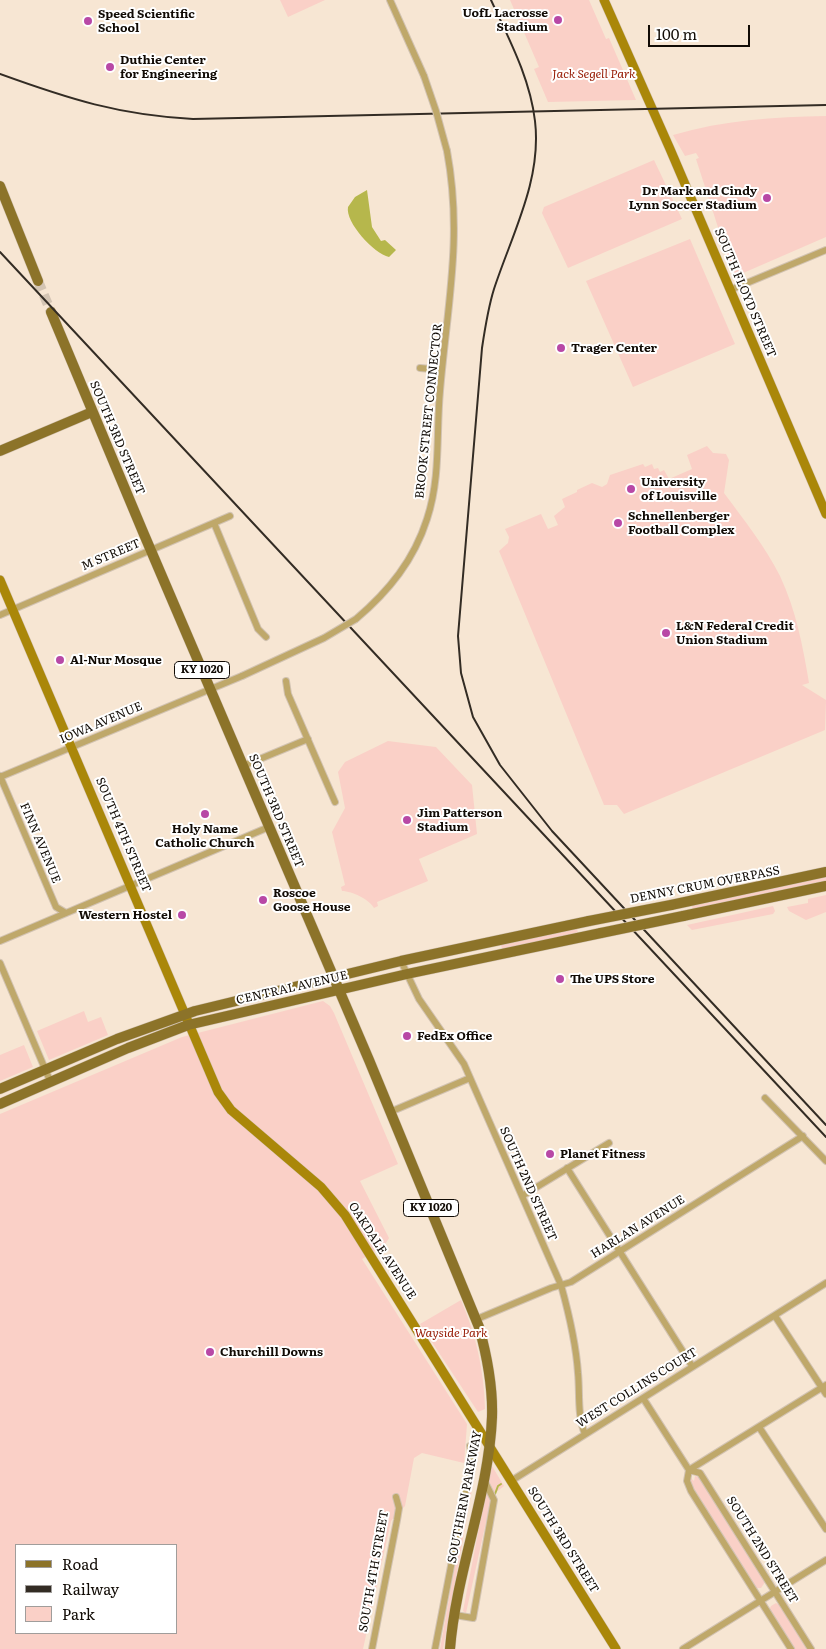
<!DOCTYPE html>
<style>
body{margin:0}
#map{position:relative;width:826px;height:1649px;overflow:hidden;background:#f7e6d3;font-family:Literata,serif}
canvas{display:block}
.legend{position:absolute;left:15px;top:1544px;width:162px;height:90px;box-sizing:border-box;background:#fff;border:1px solid #a09d9b;margin:0;padding:6px 9px;list-style:none;font-size:15px;color:#110b05}
.legend li{display:flex;align-items:center;gap:10px;height:25px}
.legend b{width:25px;border:1px solid #a09d9b}
.scale{position:absolute;left:648px;top:25px;width:102px;height:22px;box-sizing:border-box;border:2px solid #110b05;border-top:0;padding-left:6px;font-size:15px;line-height:18px;white-space:nowrap;color:#110b05;-webkit-text-stroke:4px #fff;paint-order:stroke}
</style>
<div id="map">
<canvas width="826" height="1649"></canvas>
<ul class="legend">
<li><b style="height:6px;background:#8c7329"></b>Road</li>
<li><b style="height:6px;background:#332c24"></b>Railway</li>
<li><b style="height:14px;background:#fad0c7"></b>Park</li>
</ul>
<div class="scale">100 m</div>
</div>
<script>
const ctx = document.querySelector('canvas').getContext('2d');
ctx.lineJoin = 'round';
function paint(path, color) { ctx.fillStyle = color; ctx.fill(path, 'evenodd'); }
function stroke(path, color, width, dash) { ctx.strokeStyle = color; ctx.lineWidth = width; ctx.lineCap = dash ? 'butt' : 'round'; ctx.setLineDash(dash || []); ctx.stroke(path); }
function label(font, color, halo, rows, align = 'center') {
  ctx.font = font + ' Literata,serif'; ctx.lineWidth = 4; ctx.setLineDash([]); ctx.textBaseline = 'middle'; ctx.strokeStyle = halo; ctx.fillStyle = color; for (const [text, x, y, turn = 0] of rows) {
    ctx.save(); ctx.translate(x, y); ctx.rotate((+turn || 0) * Math.PI / 180); ctx.textAlign = isNaN(turn) ? turn : align; if (halo) ctx.strokeText(text, 0, 0); ctx.fillText(text, 0, 0); ctx.restore();
  }
}
const green = new Path2D(`
 M280 0H325L288 17Z
 M510 0H589L606 39 609 38 636 100 548 102 534 69 539 67Z
 M826 116V237L734 277 696 159 699 158 696 153 685 156 673 135C724 120 774 117 826 116Z
 M654 160 682 219 568 268 542 213 544 207Z
 M690 239 735 344 633 387 586 281Z
 M707 446 713 453 726 454 729 460 724 493C744 520 765 546 780 576 796 610 803 647 809 683L802 685 826 700 825 730 624 814 617 805H604L499 551 508 543 509 537 505 529 541 514 548 529 558 525 554 516 565 507 562 499 577 492V490L592 483 602 487 607 484 610 475 643 464 645 467 652 464 654 469 658 468 660 472 664 470 669 479 692 469 687 455Z
 M388 741 436 747 472 785 477 834 419 859 428 881 377 902 378 906 374 908C370 900 352 891 342 891L341 887 345 885 332 832 345 808 338 772 345 762Z
 M826 877V882L693 910 692 906Z
 M826 895V912L806 920 789 911 787 907 808 903V899Z
 M773 906 775 911 773 914 692 930 687 925Z
 M577 929 578 933 502 949 501 945Z
 M323 1001 330 1006 334 1013 398 1164 360 1181 389 1238 384 1246 362 1259 467 1424 464 1463 422 1453 414 1458 405 1506 391 1521 363 1649H0V1114L182 1037ZM16 1545H176V1633H16Z
 M84 1011 88 1022 101 1017 108 1035 49 1060 37 1031Z
 M24 1045 33 1067 0 1081V1055Z
 M461 1300C476 1335 484 1370 485 1409L478 1412 420 1324Z
 M480 1446 443 1649H440L474 1459 477 1447Z
 M492 1466 504 1486 494 1494 488 1483Z
 M695 1476 699 1477 765 1582 761 1588H756L691 1484V1478L694 1481Z
 M486 1491 491 1499 466 1613 463 1611Z
 M776 1603 781 1606 808 1649H793L769 1610 771 1606Z`);
const water = new Path2D(`
 M367 190 372 227 381 241 385 240 396 250 389 257C374 254 345 222 348 207L355 197Z`);
const stream = new Path2D(`
 M495 1494 498 1486 501 1484`);
const primaryTunnel = new Path2D(`
 M38 281 51 312`);
const street = new Path2D(`
 M390 0 424 76
 M730 290 826 250
 M420 368 442 370
 M214 523 258 629 266 637
 M0 615 230 516
 M356 619C389 591 414 560 427 519 441 477 436 434 440 391 447 307 463 237 447 151
 M286 681 288 694 335 802
 M243 766 308 739
 M0 776 56 907 66 913
 M0 777 242 676
 M0 941 269 827
 M401 961 419 999 464 1064 561 1285C569 1314 576 1343 578 1373 580 1393 577 1415 585 1434
 M0 963 51 1083
 M765 1098 826 1161
 M390 1112 470 1078
 M567 1168 692 1366
 M522 1196 609 1143
 M775 1316 826 1394
 M477 1319 551 1288 571 1282 803 1136
 M643 1398 689 1470 687 1481 691 1491 791 1649
 M759 1427 826 1529
 M689 1470 700 1473 811 1649
 M689 1470 826 1385
 M511 1481 826 1283
 M455 1615 473 1618 494 1500 485 1482
 M372 1649 397 1520 399 1508 396 1497
 M435 1649 472 1457 470 1446
 M683 1649 826 1560`);
const secondary = new Path2D(`
 M604 0 670 149 826 514
 M0 580 218 1092 231 1110 321 1187 345 1215 616 1649`);
const primary = new Path2D(`
 M0 186 38 281
 M51 312 143 532 369 1060 479 1327C487 1356 493 1386 492 1417 489 1494 456 1572 450 1649
 M0 451 92 412
 M671 905 826 872
 M683 916 826 886
 M0 1089 117 1039 195 1011 401 961 589 921
 M0 1104 128 1048 188 1025 407 974 601 933`);
const rail = new Path2D(`
 M491 0C509 39 530 78 535 121 542 180 512 234 494 289 488 308 485 328 482 348L458 636 461 673 473 717 500 765 552 831 826 1125
 M0 74C69 99 119 115 193 119L826 105
 M0 252 826 1137`);
const streetBridge = new Path2D(`
 M424 76 436 111 447 151
 M242 676 324 638 356 619`);
const primaryBridge = new Path2D(`
 M589 921 671 905
 M601 933 683 916`);
const markers = [
 [558,20,5,"#b848a6"],
 [88,21,5,"#b848a6"],
 [110,67,5,"#b848a6"],
 [767,198,5,"#b848a6"],
 [561,348,5,"#b848a6"],
 [631,489,5,"#b848a6"],
 [618,523,5,"#b848a6"],
 [666,633,5,"#b848a6"],
 [60,660,5,"#b848a6"],
 [205,814,5,"#b848a6"],
 [407,820,5,"#b848a6"],
 [263,900,5,"#b848a6"],
 [182,915,5,"#b848a6"],
 [560,979,5,"#b848a6"],
 [407,1036,5,"#b848a6"],
 [550,1154,5,"#b848a6"],
 [210,1352,5,"#b848a6"]
];
const shields = [
 [202,670,55],
 [431,1208,55]
];
const shieldNames = [
 ["KY 1020",202,670],
 ["KY 1020",431,1208]
];
const poiNames = [
 ["UofL Lacrosse",548,13,"right"],
 ["Stadium",548,27,"right"],
 ["Speed Scientific",98,14],
 ["School",98,28],
 ["Duthie Center",120,60],
 ["for Engineering",120,74],
 ["Dr Mark and Cindy",757,191,"right"],
 ["Lynn Soccer Stadium",757,205,"right"],
 ["Trager Center",571,348],
 ["University",641,482],
 ["of Louisville",641,496],
 ["Schnellenberger",628,516],
 ["Football Complex",628,530],
 ["L&N Federal Credit",676,626],
 ["Union Stadium",676,640],
 ["Al-Nur Mosque",70,660],
 ["Jim Patterson",417,813],
 ["Stadium",417,827],
 ["Holy Name",205,829,"center"],
 ["Catholic Church",205,843,"center"],
 ["Roscoe",273,893],
 ["Goose House",273,907],
 ["Western Hostel",172,915,"right"],
 ["The UPS Store",570,979],
 ["FedEx Office",417,1036],
 ["Planet Fitness",560,1154],
 ["Churchill Downs",220,1352]
];
const parkNames = [
 ["Jack Segell Park",594,74],
 ["Wayside Park",451,1333]
];
const streetNames = [
 ["SOUTH FLOYD STREET",745,293,67],
 ["BROOK STREET CONNECTOR",429,411,-84],
 ["SOUTH 3RD STREET",117,438,67],
 ["M STREET",111,555,-23],
 ["IOWA AVENUE",101,723,-23],
 ["SOUTH 3RD STREET",276,811,67],
 ["SOUTH 4TH STREET",123,835,67],
 ["FINN AVENUE",40,843,67],
 ["DENNY CRUM OVERPASS",705,885,-11],
 ["CENTRAL AVENUE",292,988,-13],
 ["SOUTH 2ND STREET",528,1184,66],
 ["HARLAN AVENUE",638,1227,-32],
 ["OAKDALE AVENUE",382,1251,57],
 ["WEST COLLINS COURT",637,1388,-32],
 ["SOUTHERN PARKWAY",465,1497,-79],
 ["SOUTH 3RD STREET",563,1540,58],
 ["SOUTH 2ND STREET",762,1550,58],
 ["SOUTH 4TH STREET",374,1571,-80]
];
paint(green, '#fad0c7');
paint(water, '#b6b74c');
stroke(stream, '#b6b74c', 2);
stroke(primaryTunnel, '#d4c5b4', 10, [10, 5]);
stroke(street, '#d2c3b2', 8);
stroke(secondary, '#d2c3b2', 10);
stroke(primary, '#d2c3b2', 11);
stroke(street, '#bfa86a', 6);
stroke(secondary, '#aa8709', 9);
stroke(primary, '#8c7329', 10);
stroke(rail, '#332c24', 2);
stroke(streetBridge, '#d2c3b2', 8, []);
stroke(primaryBridge, '#d2c3b2', 11, []);
stroke(streetBridge, '#bfa86a', 6);
stroke(primaryBridge, '#8c7329', 10);
for (const [x, y, r, color] of markers) { const dot = new Path2D(); dot.arc(x, y, r, 0, 2 * Math.PI); ctx.fillStyle = color; ctx.fill(dot); stroke(dot, '#fff', 2); }
for (const [x, y, w] of shields) { const box = new Path2D(); box.roundRect(x - w / 2, y - 8.5, w, 17, 4); ctx.fillStyle = '#fff'; ctx.fill(box); stroke(box, '#110b05', 1); }
label('bold 11px', '#110b05', null, shieldNames);
label('bold 12px', '#110b05', '#fff', poiNames, 'left');
label('italic 12px', '#99200a', '#fff', parkNames);
label('12px', '#110b05', '#fff', streetNames);
</script>
